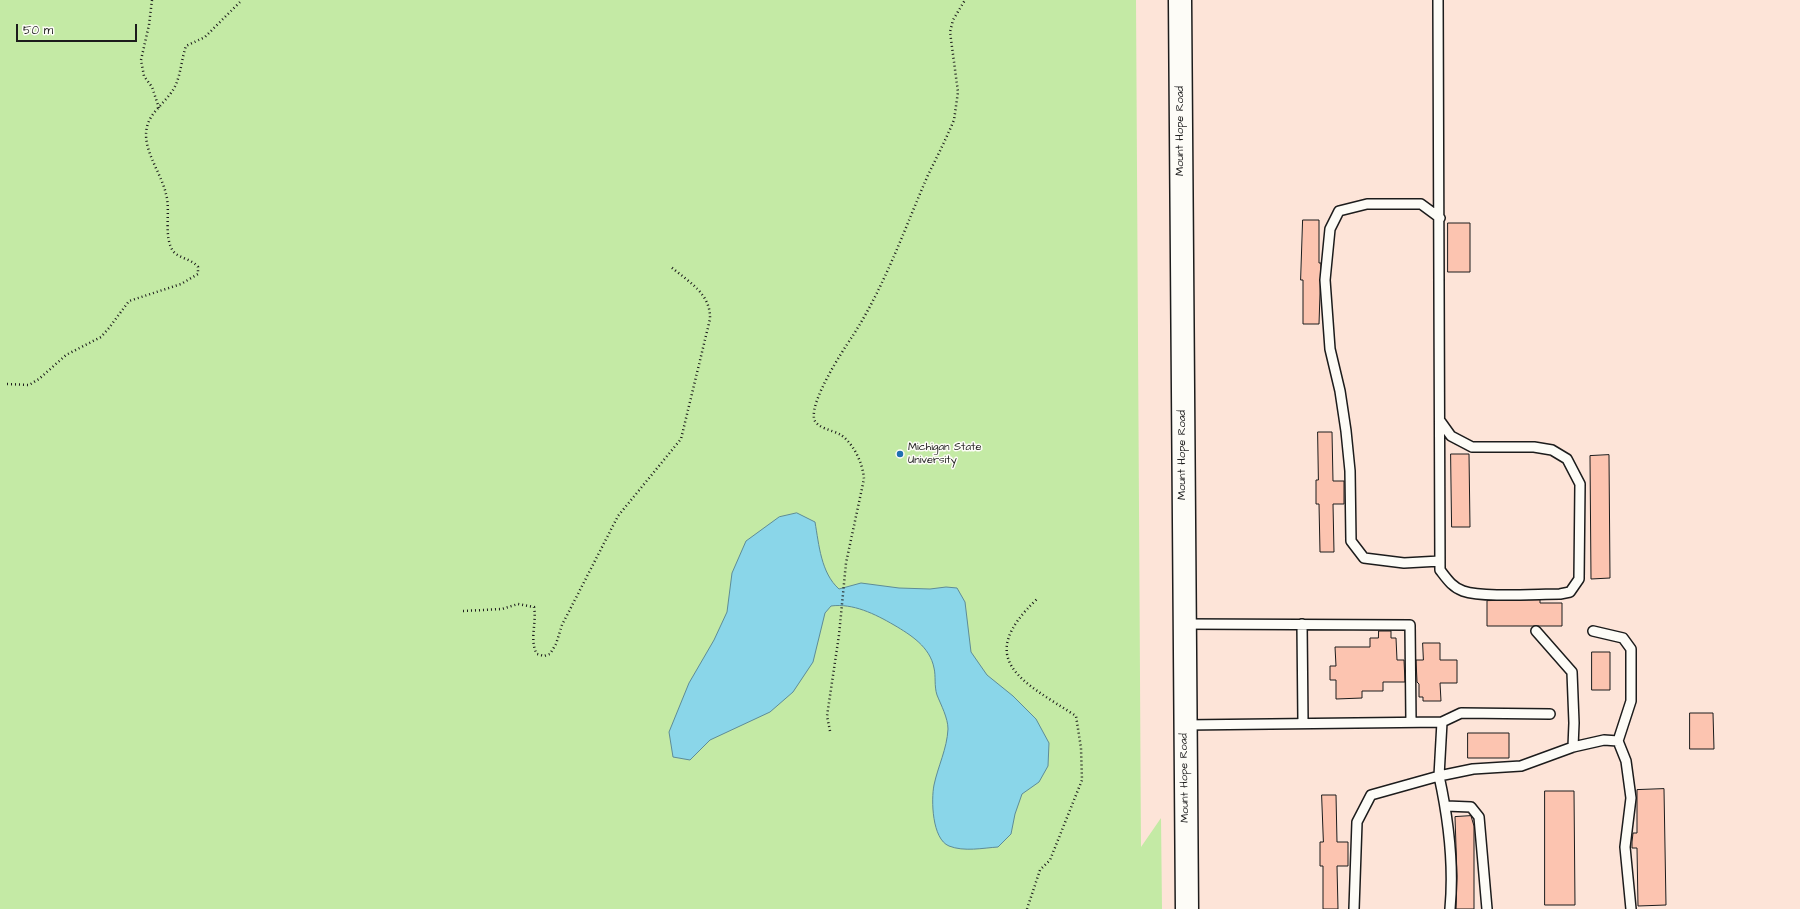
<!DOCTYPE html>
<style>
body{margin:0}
#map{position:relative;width:1800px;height:909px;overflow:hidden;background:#fdf1e9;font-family:"Architects Daughter",sans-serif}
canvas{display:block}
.scale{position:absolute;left:16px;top:24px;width:121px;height:18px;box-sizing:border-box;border:2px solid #1c1c1c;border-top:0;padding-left:5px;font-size:12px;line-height:14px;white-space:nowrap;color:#1c1c1c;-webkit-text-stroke:3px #fdfcf7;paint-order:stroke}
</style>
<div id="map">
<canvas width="1800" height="909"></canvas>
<div class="scale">50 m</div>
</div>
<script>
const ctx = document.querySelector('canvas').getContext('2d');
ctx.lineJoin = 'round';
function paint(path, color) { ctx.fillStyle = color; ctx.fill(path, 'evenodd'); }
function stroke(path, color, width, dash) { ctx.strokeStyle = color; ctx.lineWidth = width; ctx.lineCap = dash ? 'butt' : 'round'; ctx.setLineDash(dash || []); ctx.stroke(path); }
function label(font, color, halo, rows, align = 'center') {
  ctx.font = font + ' "Architects Daughter",sans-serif'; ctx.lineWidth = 3; ctx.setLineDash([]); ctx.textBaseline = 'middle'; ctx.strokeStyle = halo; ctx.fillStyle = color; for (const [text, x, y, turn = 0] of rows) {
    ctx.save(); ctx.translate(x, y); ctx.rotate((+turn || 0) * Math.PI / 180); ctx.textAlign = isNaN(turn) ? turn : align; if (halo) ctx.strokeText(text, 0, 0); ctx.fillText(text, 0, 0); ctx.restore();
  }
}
const built = new Path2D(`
 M0 0H1800V909H0Z`);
const green = new Path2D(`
 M0 0H1136L1141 847 1161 818 1162 909H0Z`);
const water = new Path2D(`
 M797 513 815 522C819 545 821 573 839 589L861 583 899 588 930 589 946 587 957 588 965 602 971 652 987 675 1013 696 1036 719 1049 743 1048 766 1039 782 1022 794 1015 814 1011 834 998 847C983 848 964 852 949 846 932 839 931 800 934 785 938 766 947 749 948 729 948 718 941 705 937 695 934 686 936 676 934 668 930 647 911 635 894 625 875 614 853 603 831 606L825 613 813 662 793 692 770 712 710 740 690 760 673 757 669 732 689 683 714 640 727 612 732 573 746 541 779 517Z`);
const building = new Path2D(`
 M1303 220H1319V263H1321L1319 324H1303V280H1301Z
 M1448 223H1470V272H1448Z
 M1318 432H1332L1333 481H1344V504H1333L1334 552H1320L1319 504H1316V480H1318Z
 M1451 454H1469L1470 527H1452Z
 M1609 455 1610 578 1591 579 1590 456Z
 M1540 600V603H1562V626H1487V601Z
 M1379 631H1391V638H1396L1397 660H1404L1405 682H1383V691H1362V698L1336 699V680H1330V666H1336L1335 647H1370V638H1378Z
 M1423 643H1440V660H1457V683H1440L1441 701H1423V697H1419V684L1417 682 1416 660H1423Z
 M1592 652H1610V690H1592Z
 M1690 713H1713L1714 749H1690Z
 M1468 733H1509V758H1468Z
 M1664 789 1666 905 1638 906 1637 848H1632V842L1633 833H1637V790Z
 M1545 791H1574L1575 905H1545Z
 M1322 795H1336L1337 842H1348V866H1337L1338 909H1323V866H1320V842H1323Z
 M1471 816 1474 826V909H1456L1457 876 1455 817Z`);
const path = new Path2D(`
 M152 0 149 25 141 60 144 76 152 87 159 108
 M7 384 29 385 39 379 66 355 101 337 109 328 129 301 181 284 198 274V267C192 259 178 258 173 251 163 236 171 211 166 194 161 171 138 145 149 121 154 110 166 101 173 90 181 77 181 60 186 46L205 37 242 0
 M463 611 502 609 518 604 534 607C537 622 529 641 537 654L544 656 550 654 556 644 562 625 618 516 681 439 710 319C711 294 689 282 671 267
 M830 731 827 716 839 635 846 563 864 479C863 464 854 444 841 435 833 430 815 428 814 418 811 400 841 353 852 337 885 286 904 230 928 175 937 157 946 139 954 120L958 92 950 32 953 20 965 0
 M1027 909 1040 870 1050 860 1082 780 1081 748 1076 716C1022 681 973 660 1037 599`);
const service = new Path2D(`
 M1438 0 1440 570C1447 579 1452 587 1463 591 1483 598 1536 594 1560 594L1570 592 1579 579 1580 484 1567 459 1552 450 1534 447H1472L1451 436 1441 422
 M1440 218 1421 204H1367L1339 211 1330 229 1325 280 1330 349 1340 391 1346 431 1350 471 1351 541 1364 558 1404 563 1440 561
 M1184 624 1410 625 1411 722
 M1302 624 1303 722
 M1536 631 1572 672 1574 723 1573 747
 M1593 631 1623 638 1631 649V701L1618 741
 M1185 725 1442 722
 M1446 806 1471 807 1479 817 1487 909
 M1354 909 1357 822 1371 795 1439 776 1442 722 1461 713 1550 714
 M1450 909C1454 866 1448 817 1439 776L1473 769 1521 766 1573 747 1604 740 1618 741 1626 761 1631 798 1625 847 1631 909`);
const tertiary = new Path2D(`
 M1180 0 1187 909`);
const markers = [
 [900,454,4,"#1f6fb2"]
];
const streetNames = [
 ["Mount Hope Road",1181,131,-90],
 ["Mount Hope Road",1183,455,-90],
 ["Mount Hope Road",1185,778,-91]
];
const poiNames = [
 ["Michigan State",908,448],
 ["University",908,461]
];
paint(built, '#fde4d8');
paint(green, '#c4eaa5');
paint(water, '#8ad6e9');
stroke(water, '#5e8c97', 1);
paint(building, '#fcc4b0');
stroke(building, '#1c1c1c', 1);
stroke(service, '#1c1c1c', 12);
stroke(tertiary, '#1c1c1c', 25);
stroke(path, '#1c1c1c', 2.5, [1, 3]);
stroke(service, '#fdfcf7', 9);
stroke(tertiary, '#fdfcf7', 22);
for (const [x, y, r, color] of markers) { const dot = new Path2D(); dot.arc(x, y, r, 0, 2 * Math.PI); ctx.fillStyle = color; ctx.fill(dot); stroke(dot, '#fdfcf7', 1.5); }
label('11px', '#1c1c1c', '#fdfcf7', streetNames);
label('11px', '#1c1c1c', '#fdfcf7', poiNames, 'left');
</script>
